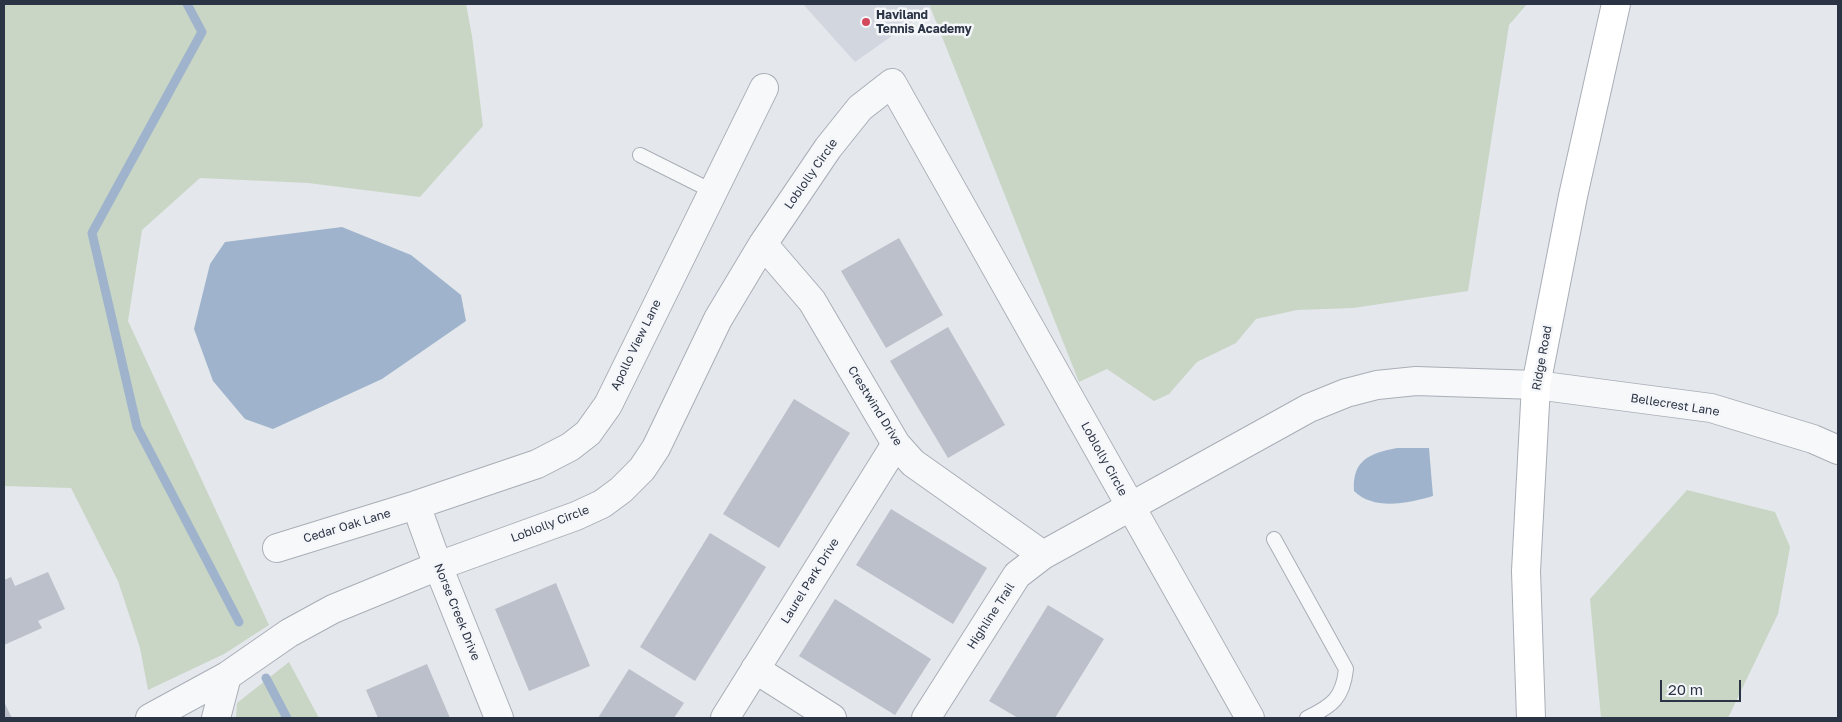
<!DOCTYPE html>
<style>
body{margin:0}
#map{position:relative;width:1842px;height:722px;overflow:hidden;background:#e4e7ec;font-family:"Golos Text",sans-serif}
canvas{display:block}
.frame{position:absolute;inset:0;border:5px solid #2b3445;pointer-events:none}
.scale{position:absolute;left:1660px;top:680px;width:81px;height:22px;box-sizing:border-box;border:2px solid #2b3445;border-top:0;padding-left:6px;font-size:15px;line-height:18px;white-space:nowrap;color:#2b3445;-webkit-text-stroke:4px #f4f6f9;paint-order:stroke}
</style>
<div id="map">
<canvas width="1842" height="722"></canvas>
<div class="frame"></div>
<div class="scale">20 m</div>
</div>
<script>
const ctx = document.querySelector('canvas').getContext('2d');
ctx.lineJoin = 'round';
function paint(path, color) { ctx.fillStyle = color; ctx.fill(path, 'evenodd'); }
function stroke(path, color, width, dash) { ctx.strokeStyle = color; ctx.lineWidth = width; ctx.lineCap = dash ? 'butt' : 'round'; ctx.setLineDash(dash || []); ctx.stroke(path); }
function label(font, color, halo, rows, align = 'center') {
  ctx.font = font + ' "Golos Text",sans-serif'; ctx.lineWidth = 5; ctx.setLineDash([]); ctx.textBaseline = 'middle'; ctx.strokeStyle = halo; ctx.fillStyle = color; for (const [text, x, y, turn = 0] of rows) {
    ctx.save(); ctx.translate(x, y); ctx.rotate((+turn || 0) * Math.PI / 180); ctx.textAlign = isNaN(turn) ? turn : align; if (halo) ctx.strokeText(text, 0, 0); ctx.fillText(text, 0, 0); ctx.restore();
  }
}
const built = new Path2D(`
 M803 4H929L930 9 855 62Z`);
const green = new Path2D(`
 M4 4H466L472 36 483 126 420 197 308 183 200 178 142 230 128 321 269 625 224 654 148 690 140 648 118 581 71 488 4 486Z
 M929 4H1527L1509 25 1468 291 1353 308 1297 310 1256 319 1236 343 1197 362 1169 394 1154 401 1107 369 1079 382Z
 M1687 490 1775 512 1790 547 1778 614 1728 718H1601L1590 599Z
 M289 662 319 718H236L237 703Z`);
const water = new Path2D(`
 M342 227 411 255 461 295 466 321 382 379 273 429 245 419 213 381 194 329 210 264 225 242Z
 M1397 448H1429L1433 496C1409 503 1374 511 1354 491 1352 460 1370 453 1397 448Z`);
const stream = new Path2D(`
 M187 4 202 32 92 233 137 427 239 622
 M266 678 287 718`);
const building = new Path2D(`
 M899 238 943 315 886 348 841 271Z
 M948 327 1005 425 948 458 890 361Z
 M794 399 850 433 779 548 723 514Z
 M891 509 987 568 953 624 856 565Z
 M710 533 766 567 695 681 640 647Z
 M48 572 65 609 38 621 42 628 4 645V580L11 577 15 586Z
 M556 583 590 666 529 691 495 609Z
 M835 599 931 659 895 715 799 656Z
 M1048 605 1104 639 1055 718H1018L989 701Z
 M427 664 450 718H378L366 690Z
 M629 669 684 703 674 718H598Z
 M4 702 12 718H4Z`);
const lane = new Path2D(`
 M640 155 712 191
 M1274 539 1346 669C1343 698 1332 706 1307 718`);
const street = new Path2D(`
 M763 244 812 301 896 444 913 463 1043 555
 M416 505 438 566 499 718
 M277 548 416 505 537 464 570 447 588 433 608 405 764 88
 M755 669 832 718
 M150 718 227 676
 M216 718 227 676 289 633 333 609 438 566 576 516 602 504 621 490 642 469 656 448 718 319 763 244 828 148 860 108 892 83 1250 718
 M725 718 896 444
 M926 718 1017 575 1043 555 1309 408 1346 393 1377 385 1416 381 1536 385 1711 408 1813 439 1838 450`);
const secondary = new Path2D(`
 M1531 718 1526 571 1536 385 1573 196 1616 4`);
const markers = [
 [866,22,5,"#d1495b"]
];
const poiNames = [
 ["Haviland",876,15],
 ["Tennis Academy",876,29]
];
const streetNames = [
 ["Loblolly Circle",811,174,-55],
 ["Apollo View Lane",636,345,-64],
 ["Ridge Road",1542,358,-80],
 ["Bellecrest Lane",1675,405,9],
 ["Crestwind Drive",875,406,58],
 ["Loblolly Circle",1104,459,61],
 ["Loblolly Circle",550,524,-21],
 ["Cedar Oak Lane",347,526,-17],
 ["Laurel Park Drive",810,581,-58],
 ["Norse Creek Drive",457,612,68],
 ["Highline Trail",991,616,-57]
];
paint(built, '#d2d6de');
paint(green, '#c9d6c5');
paint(water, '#9fb4cc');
stroke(stream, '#9fb4cc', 9);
paint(building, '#bbc0ca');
stroke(lane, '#a9aeb7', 16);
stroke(street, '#a9aeb7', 30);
stroke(secondary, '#a9aeb7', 30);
stroke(lane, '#f7f8fa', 14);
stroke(street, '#f7f8fa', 28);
stroke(secondary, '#fff', 28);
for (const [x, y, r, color] of markers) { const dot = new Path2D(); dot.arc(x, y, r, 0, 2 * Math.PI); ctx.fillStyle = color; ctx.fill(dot); stroke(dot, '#f4f6f9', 2); }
label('bold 12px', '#2b3445', '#f4f6f9', poiNames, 'left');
label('12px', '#2b3445', '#f4f6f9', streetNames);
</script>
